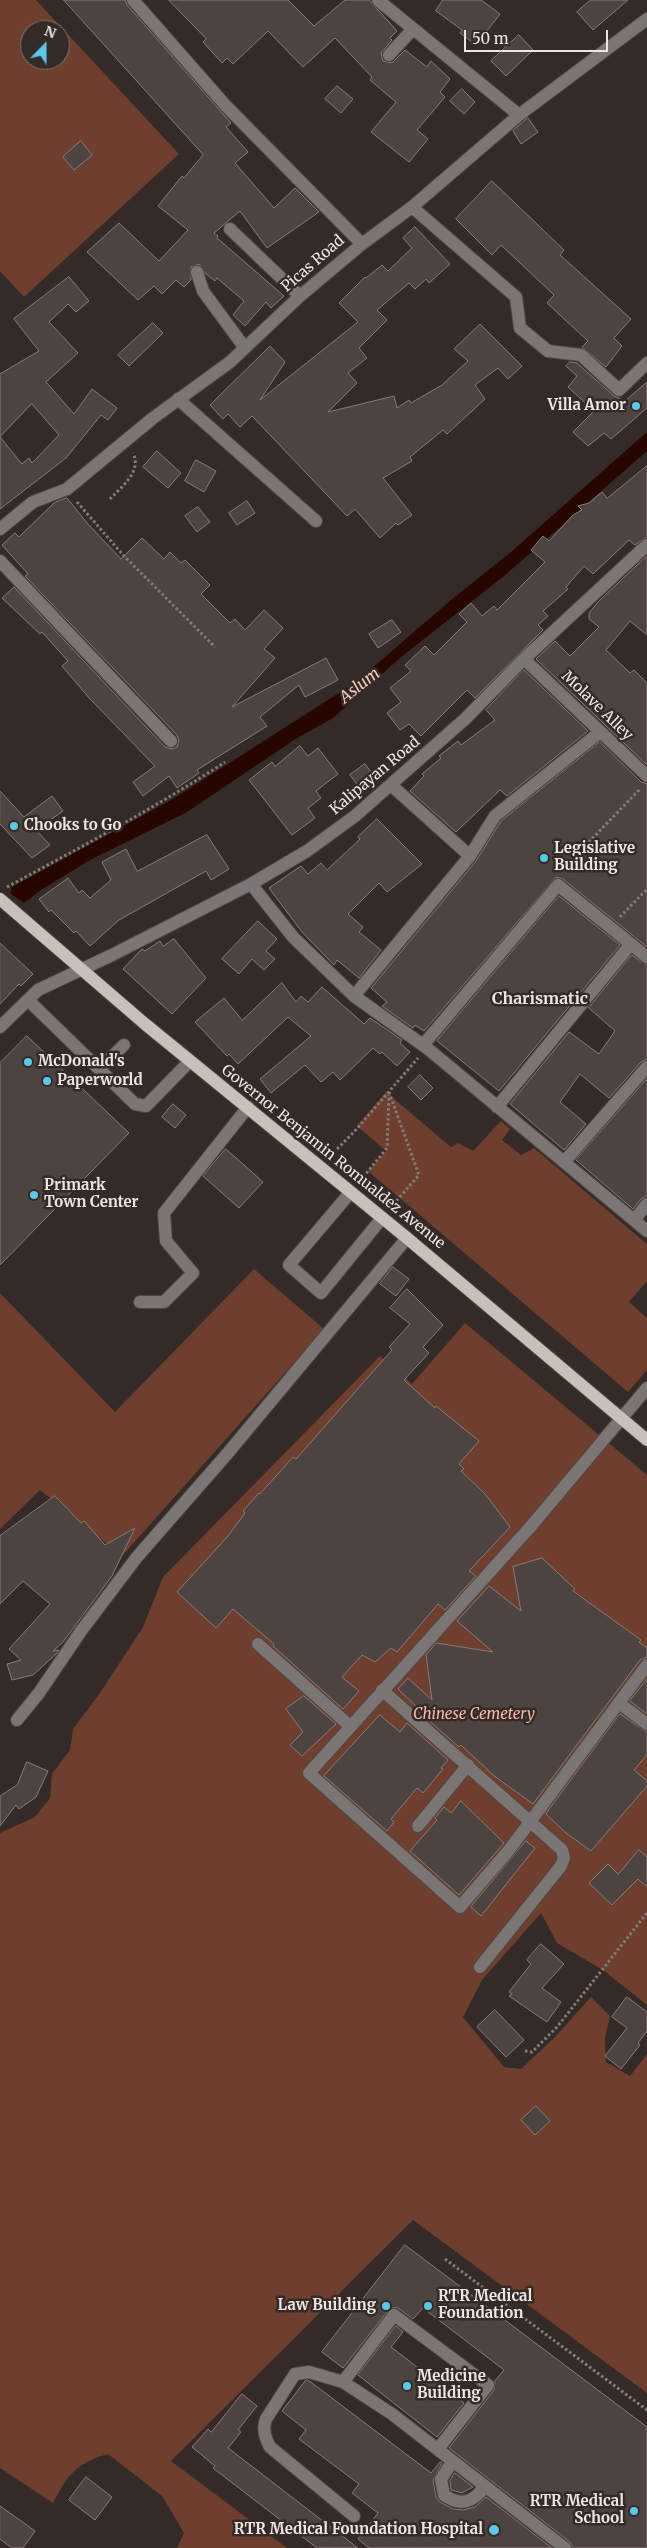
<!DOCTYPE html>
<style>
body{margin:0}
#map{position:relative;width:647px;height:2548px;overflow:hidden;background:#342a27;font-family:Merriweather,serif}
canvas{display:block}
.north{position:absolute;left:20px;top:20px;width:50px;height:50px;box-sizing:border-box;background:#342a27;border:1px solid #7d7572;border-radius:50%;rotate:22deg;font-size:14px;font-weight:700;line-height:20px;text-align:center;color:#ebe5e3}
.north::after{content:'';display:block;margin:auto;width:18px;height:22px;background:#5ac8e6;clip-path:polygon(50% 0,100% 100%,50% 72%,0 100%)}
.scale{position:absolute;left:464px;top:30px;width:144px;height:22px;box-sizing:border-box;border:2px solid #ebe5e3;border-top:0;padding-left:6px;font-size:15px;line-height:18px;white-space:nowrap;color:#ebe5e3;-webkit-text-stroke:4px #342a27;paint-order:stroke}
</style>
<div id="map">
<canvas width="647" height="2548"></canvas>
<div class="north">N</div>
<div class="scale">50 m</div>
</div>
<script>
const ctx = document.querySelector('canvas').getContext('2d');
ctx.lineJoin = 'round';
function paint(path, color) { ctx.fillStyle = color; ctx.fill(path, 'evenodd'); }
function stroke(path, color, width, dash) { ctx.strokeStyle = color; ctx.lineWidth = width; ctx.lineCap = dash ? 'butt' : 'round'; ctx.setLineDash(dash || []); ctx.stroke(path); }
function label(font, color, halo, rows, align = 'center') {
  ctx.font = font + ' Merriweather,serif'; ctx.lineWidth = 5; ctx.setLineDash([]); ctx.textBaseline = 'middle'; ctx.strokeStyle = halo; ctx.fillStyle = color; for (const [text, x, y, turn = 0] of rows) {
    ctx.save(); ctx.translate(x, y); ctx.rotate((+turn || 0) * Math.PI / 180); ctx.textAlign = isNaN(turn) ? turn : align; if (halo) ctx.strokeText(text, 0, 0); ctx.fillText(text, 0, 0); ctx.restore();
  }
}
const green = new Path2D(`
 M0 0H36L179 154 24 297 0 271ZM30 30H60V60H30Z
 M386 1092 451 1147 458 1143 473 1151 501 1121 510 1129 502 1140 521 1155 534 1148 647 1244V1281L629 1302 647 1318V1370L628 1392 368 1171 386 1151 357 1126Z
 M254 1269 324 1329 122 1556 40 1490 0 1529V1293L115 1412Z
 M465 1323 647 1475V2005L603 1970 557 1943 541 1913 482 1980 463 2017 504 2067 521 2069 554 2038 591 1997 610 2016 605 2038 606 2062 630 2076 647 2054V2393L413 2220 171 2461 287 2548H177L184 2533 162 2496 108 2454C76 2463 68 2475 53 2503L0 2468V1833L35 1817 50 1798 52 1774 70 1750 73 1729 100 1693 143 1627 163 1577 380 1356 412 1384Z`);
const water = new Path2D(`
 M647 432V451L504 576 401 657 333 718 294 740 187 812 90 860 41 890 24 903 10 893 12 887 173 799 356 682 451 600 511 552Z`);
const building = new Path2D(`
 M64 0H125L127 5 231 123 226 127 248 152 235 163 274 208 295 188 319 212 267 248 240 211 214 233 218 236 217 238 284 296 271 308 266 302 245 326 233 315 244 301 217 278 215 281 206 274 199 264 191 267V280L184 287 176 280 162 294 154 286 138 300 87 252 119 223 159 261 188 230 158 206 182 176 184 178 203 155Z
 M169 0H288L314 26 345 0H369L397 31 390 38 392 40 381 53 383 61 392 63 405 50 427 67 431 61 450 79 440 92 445 97 417 130 428 139 409 162 371 132 396 102 370 80 372 77 335 38 303 67 268 31 233 64 227 58 222 63 203 42 206 39Z
 M443 0H481L500 14 476 45 460 33 462 30 436 11Z
 M591 0H628L593 30 577 12Z
 M519 35 533 50 506 76 491 61Z
 M337 86 353 99 341 113 325 99Z
 M462 89 475 102 464 114 450 101Z
 M528 118 538 132 521 144 513 131Z
 M81 141 92 155 74 170 63 157Z
 M492 181 564 250 560 255 631 319 614 338 622 346 606 367 582 347 588 341 547 303 554 295 501 245 492 255 456 219Z
 M415 227 450 264 429 283 426 279 415 289 409 283 377 310 387 320 359 348 367 358 348 373 357 383 328 412 394 396 397 408 409 400 411 403 442 385 468 361 454 349 480 324 522 366 508 379 498 368 475 385 485 399 447 434 443 430 410 457 412 461 383 478 412 515 398 525 396 523 380 538 355 509 347 516 252 416 240 427 228 414 223 419 210 405 270 346 285 362 260 400 358 322 339 303 365 277 366 278 382 265 388 271 412 248 403 238Z
 M69 277 89 301 76 312 68 304 49 322 78 353 46 382 74 414 92 389 117 408 108 420 101 415 66 458 0 509V374L39 351 14 319ZM32 404 59 435 32 463 29 458 22 464 0 437Z
 M153 323 163 333 129 366 118 355Z
 M570 362 577 363 614 396 625 401 647 382V408L611 439 604 433 588 446 573 432 594 411 568 387 577 376 566 366Z
 M157 451 181 473 168 488 143 467Z
 M196 460 216 471 204 492 185 481Z
 M647 466V537L635 545 629 540 593 574 584 566 566 587 568 589 543 611 548 616 538 625 543 630 475 698 467 690 421 736 409 724 400 730 387 713 401 702 390 688 411 671 405 665 425 646 434 655 467 622 459 614 471 603 482 616 494 606 497 610 545 562 531 550 543 536 549 541 573 515 582 510 578 506 589 503 602 492 607 498Z
 M67 498 87 523 121 559 142 538 164 559 170 552 181 563 185 560 210 585 201 594 230 623 235 619 245 630 264 610 283 628 264 649 275 658 232 707 326 658 338 680 305 697 299 685 260 717 267 726 197 770 199 773 177 788 169 776 143 796 133 782 155 766 90 699 62 666 68 661 42 632 40 634 2 598 14 587 165 747 172 749 177 747 179 740 177 735 25 576 28 574 2 545 15 533 19 537 54 503Z
 M247 501 255 513 237 525 229 513Z
 M198 507 210 522 197 532 185 516Z
 M647 556V635L630 621 606 650 630 673 634 670 647 683V765L536 659 555 641 570 656 599 627 589 619V613L598 602Z
 M392 620 401 632 378 648 369 634Z
 M524 670 588 731 507 796 500 790 456 832 410 791 424 776 422 774 441 758 439 756 458 741 461 745 495 720 486 710Z
 M600 742 641 782 647 784V947L563 879 556 877 424 1031 415 1025 413 1028 382 1006 387 1002 371 988 476 861 501 821Z
 M300 746 308 756 318 748 338 774 316 791 321 798 308 808 315 818 292 835 249 780 272 762 275 766Z
 M365 764 377 780 362 791 350 775Z
 M0 791 24 817 52 796 63 811 36 830 50 845 32 858 0 824Z
 M377 819 422 864 387 892 379 883 348 914 363 927 359 932 381 950 359 978 337 960 334 965 302 932 269 888 301 866 308 874 321 863 327 870 360 839 358 837Z
 M207 835 229 869 211 880 206 871 119 920 90 946 76 931 74 933 51 910 49 912 39 899 68 878 79 893 82 890 90 898 111 880 102 862 126 849 137 871Z
 M559 896 620 945 499 1091 437 1041Z
 M258 921 277 939 266 951 275 959 264 970 252 959 239 974 222 959Z
 M174 939 206 978 172 1014 123 969 142 949 145 951 160 941 163 946Z
 M0 943 33 974 21 986 19 984 0 1004Z
 M632 955 647 965V1059L641 1062 609 1098 580 1074 560 1102 586 1124 564 1150 510 1104 569 1032 599 1054 615 1031 589 1008Z
 M282 983 296 1002 301 996 308 1002 322 987 364 1024 370 1018 402 1040 400 1043 410 1052 397 1066 382 1052 380 1054 373 1048 340 1080 333 1072 321 1082 305 1065 271 1093 260 1079 311 1036 288 1017 238 1064 229 1054 227 1056 195 1022 224 998 242 1020Z
 M27 1036 129 1133 0 1265V1063Z
 M420 1075 433 1088 421 1100 408 1087Z
 M647 1079V1196L641 1199 633 1209 576 1160Z
 M173 1104 186 1115 175 1128 162 1117Z
 M226 1149 263 1182 239 1208 203 1176Z
 M393 1267 409 1279 396 1296 380 1284Z
 M407 1289 443 1325 423 1347 429 1353 404 1380 435 1408 436 1406 479 1441 459 1464 464 1469 461 1471 485 1494 510 1527 469 1571 476 1576 445 1610 438 1604 397 1652 391 1648 375 1662 362 1655 342 1677 359 1691 343 1709 273 1646 274 1644 233 1609 216 1628 177 1592 228 1536 245 1513 243 1511 259 1493 260 1494 293 1457 296 1459 392 1350 389 1347 410 1324 390 1308Z
 M55 1496 81 1523 84 1521 105 1545 135 1528 112 1576 63 1642 53 1651 59 1650 55 1655 33 1675 12 1680 7 1664 21 1660 9 1649 50 1604 23 1581 0 1604V1536Z
 M542 1558 575 1589 573 1591 641 1640 639 1642 647 1648V1657L640 1660 533 1804 493 1775 461 1745 459 1747 418 1711 419 1709 398 1689 408 1678 432 1700 426 1655 436 1643 493 1652 457 1621 489 1586 521 1611 513 1567Z
 M647 1679V1714L630 1701Z
 M304 1696 336 1724 302 1756 290 1745 303 1732 286 1709Z
 M620 1714 647 1732V1755L634 1770 647 1781V1786L591 1851 566 1833 546 1814Z
 M380 1715 400 1732 407 1723 448 1760 441 1768 443 1769 423 1793 417 1788 391 1819 394 1822 387 1831 324 1776Z
 M27 1762 48 1771 36 1797 19 1809 16 1805 0 1826V1796L17 1785Z
 M461 1801 504 1843 459 1895 410 1851 437 1820 435 1818 444 1807 451 1813Z
 M526 1841 535 1848 481 1916 471 1907Z
 M639 1850 647 1857V1887L638 1879 612 1905 589 1883 608 1864 618 1874Z
 M541 1944 564 1964 542 1988 561 2002 547 2022 509 1996 512 1994 509 1992 531 1964 527 1960Z
 M627 1997 647 2012V2031L638 2043 640 2045 621 2069 605 2056 627 2028 612 2017Z
 M495 2010 524 2040 506 2057 477 2027Z
 M536 2106 550 2121 535 2135 521 2120Z
 M405 2245 647 2427V2548H573L570 2542 449 2448 494 2390 495 2381 504 2370 423 2308 413 2319 398 2308H390L343 2368 322 2352Z
 M396 2326 403 2332 391 2347 464 2403 437 2437 358 2375Z
 M308 2380 431 2473 440 2462 442 2463 433 2480 436 2497 440 2502 453 2509 463 2510 475 2507 486 2497 552 2548H369L358 2539 378 2513 352 2493 359 2484 299 2439 306 2430 282 2411 305 2381Z
 M242 2394 257 2406 238 2430 241 2432 228 2448 358 2548H317L213 2468 215 2466 192 2447 208 2429 211 2432Z
 M455 2473 473 2487 462 2493 451 2490 450 2481Z
 M86 2477 112 2497 95 2520 69 2500Z
 M0 2506 35 2531 23 2548H12L0 2539Z`);
const path = new Path2D(`
 M110 499C122 486 142 472 133 453
 M77 502 124 556 215 647
 M561 871 640 789
 M7 887C81 847 155 808 225 762
 M620 917 647 889
 M389 1092 419 1175 392 1206
 M330 1156 354 1132 418 1058
 M360 1181 387 1148 389 1095
 M525 2051 532 2052 557 2027 647 1913
 M445 2259 647 2410`);
const minor = new Path2D(`
 M133 0 226 106 362 244
 M378 0 519 115
 M389 55 413 29
 M412 207 516 297 520 328 548 351 581 355 619 390 647 363
 M230 229 300 296
 M197 272 203 291 245 348
 M178 399 316 521
 M0 529 33 502 67 489 153 418 230 362 300 296 362 244 412 207 519 115 647 19
 M0 561 171 741
 M524 659 647 776
 M391 785 470 856
 M251 884 293 937 354 996 427 1048 647 1231
 M354 996 470 856 495 816 600 732
 M28 1000 135 1104 146 1106 190 1061
 M0 1027 38 990 112 955 251 884 307 851 355 816 465 719 524 659 647 545
 M423 1045 558 885 647 957
 M99 1069 124 1045
 M497 1107 631 944
 M564 1162 647 1067
 M350 1193 289 1265 321 1293 382 1218
 M634 1220 647 1204
 M140 1302H164L193 1273 166 1241 164 1213 248 1107
 M647 1388 532 1525 309 1773 460 1907 509 1850 647 1665
 M258 1644 350 1726
 M382 1690 562 1850 564 1858 561 1866 480 1967
 M619 1703 647 1724
 M17 1720 39 1693 81 1631 137 1557 227 1454 407 1238
 M418 1826 468 1765
 M343 2382 394 2315 488 2385 438 2449
 M453 2461 441 2479 444 2495C461 2507 474 2502 485 2486
 M354 2516 270 2447C265 2438 262 2429 266 2419L295 2374 309 2372 343 2382 392 2414 565 2548`);
const major = new Path2D(`
 M0 899 145 1024 407 1238 647 1440`);
const markers = [
 [636,406,5,"#5ac8e6"],
 [14,826,5,"#5ac8e6"],
 [544,858,5,"#5ac8e6"],
 [28,1062,5,"#5ac8e6"],
 [47,1081,5,"#5ac8e6"],
 [34,1195,5,"#5ac8e6"],
 [386,2306,5,"#5ac8e6"],
 [428,2306,5,"#5ac8e6"],
 [407,2386,5,"#5ac8e6"],
 [634,2511,5,"#5ac8e6"],
 [494,2530,6,"#5ac8e6"]
];
const streetNames = [
 ["Picas Road",313,264,-41],
 ["Molave Alley",597,706,44],
 ["Kalipayan Road",375,776,-40],
 ["Governor Benjamin Romualdez Avenue",333,1157,39]
];
const poiNames = [
 ["Villa Amor",626,406,"right"],
 ["Chooks to Go",24,826],
 ["Legislative",554,849],
 ["Building",554,866],
 ["McDonald's",38,1062],
 ["Paperworld",57,1081],
 ["Primark",44,1186],
 ["Town Center",44,1203],
 ["RTR Medical",438,2297],
 ["Foundation",438,2314],
 ["Law Building",376,2306,"right"],
 ["Medicine",417,2377],
 ["Building",417,2394],
 ["RTR Medical",624,2502,"right"],
 ["School",624,2519,"right"],
 ["RTR Medical Foundation Hospital",483,2530,"right"]
];
const parkNames = [
 ["Chinese Cemetery",474,1715]
];
const waterNames = [
 ["Aslum",360,686,-38]
];
const neighbourhoodNames = [
 ["Charismatic",540,999]
];
paint(green, '#6e3e2e');
paint(water, '#280600');
paint(building, '#4d4340');
stroke(building, '#887c78', 1);
stroke(minor, '#514845', 14);
stroke(major, '#514845', 14);
stroke(path, '#847c79', 3, [2.5, 2.5]);
stroke(minor, '#7b7674', 12);
stroke(major, '#c9bfbb', 12);
for (const [x, y, r, color] of markers) { const dot = new Path2D(); dot.arc(x, y, r, 0, 2 * Math.PI); ctx.fillStyle = color; ctx.fill(dot); stroke(dot, '#342a27', 2); }
label('15px', '#ebe5e3', '#342a27', streetNames);
label('bold 15px', '#ebe5e3', '#342a27', poiNames, 'left');
label('italic 15px', '#fabaa5', '#342a27', parkNames);
label('italic 16px', '#f7cbbd', '#342a27', waterNames);
label('bold 16px', '#ebe5e3', '#342a27', neighbourhoodNames);
</script>
